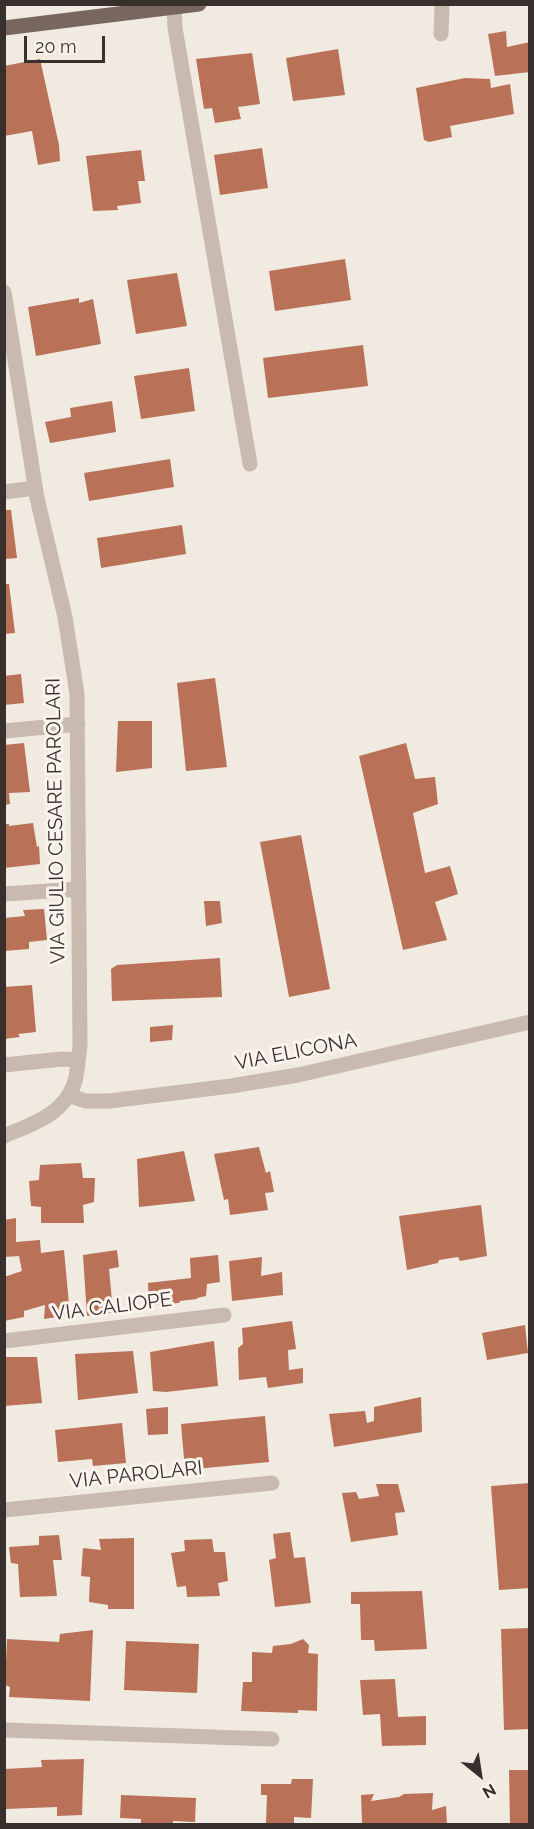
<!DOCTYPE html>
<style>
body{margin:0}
#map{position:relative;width:534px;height:1829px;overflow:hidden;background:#f1eae1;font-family:Raleway,sans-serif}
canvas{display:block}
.frame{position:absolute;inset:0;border:6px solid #38302c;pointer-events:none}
.north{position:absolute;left:450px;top:1745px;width:60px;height:60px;-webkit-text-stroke:4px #f9f4ed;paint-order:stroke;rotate:150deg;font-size:16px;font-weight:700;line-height:24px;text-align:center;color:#38302c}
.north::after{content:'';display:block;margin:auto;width:21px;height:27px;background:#38302c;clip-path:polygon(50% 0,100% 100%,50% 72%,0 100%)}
.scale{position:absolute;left:24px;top:36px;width:81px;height:27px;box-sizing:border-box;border:3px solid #38302c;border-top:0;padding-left:8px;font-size:18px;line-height:21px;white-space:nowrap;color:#38302c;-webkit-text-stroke:4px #f9f4ed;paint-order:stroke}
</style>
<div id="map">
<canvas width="534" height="1829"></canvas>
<div class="frame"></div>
<div class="north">N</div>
<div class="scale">20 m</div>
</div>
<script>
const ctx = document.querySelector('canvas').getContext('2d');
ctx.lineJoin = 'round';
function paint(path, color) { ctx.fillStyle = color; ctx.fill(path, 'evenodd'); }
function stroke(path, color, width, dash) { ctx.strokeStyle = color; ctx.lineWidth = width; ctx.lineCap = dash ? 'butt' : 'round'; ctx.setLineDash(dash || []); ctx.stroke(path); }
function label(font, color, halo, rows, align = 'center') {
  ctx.font = font + ' Raleway,sans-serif'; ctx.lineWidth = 6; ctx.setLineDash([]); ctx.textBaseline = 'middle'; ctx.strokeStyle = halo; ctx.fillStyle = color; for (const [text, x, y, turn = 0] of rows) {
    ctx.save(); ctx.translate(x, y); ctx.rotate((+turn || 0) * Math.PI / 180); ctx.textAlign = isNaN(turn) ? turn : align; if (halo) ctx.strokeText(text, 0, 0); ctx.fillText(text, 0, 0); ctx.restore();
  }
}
const building = new Path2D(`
 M506 31 507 47 530 42V72L495 76 488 34Z
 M338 49 345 95 293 101 286 58Z
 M252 53 260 104 238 107 241 119 215 123 212 108 204 109 196 59Z
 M40 59 59 145 60 161 38 165 32 131 4 136V66Z
 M465 78 490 79 491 88 510 84 514 114 450 126 452 137 429 142 424 140 416 88Z
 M262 148 268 188 220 195 214 155Z
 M141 150 145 181H138L141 203 117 206 118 210 93 211 86 156Z
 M345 259 351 300 275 311 269 271Z
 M177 273 187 326 136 334 127 280Z
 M79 298V303L93 299 101 344 36 356 28 307Z
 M363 345 368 386 268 398 263 358Z
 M189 368 195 411 141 419 134 376Z
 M112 401 116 432 50 443 45 422 71 417 70 408Z
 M170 459 174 487 89 501 84 473Z
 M4 510H11L17 558 4 559Z
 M182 525 186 554 101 568 97 538Z
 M4 584H9L15 633 4 634Z
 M21 674 24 703 4 705V676Z
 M215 678 227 767 186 771 177 683Z
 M118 721H152V768L116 772Z
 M24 743 30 792 9 793 10 804 4 805V745Z
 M406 743 415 779 435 777 438 804 413 813 425 873 450 866 458 894 435 902 447 940 403 950 359 756Z
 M33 823 37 847 39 846 40 864 4 868V824H9V826Z
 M301 835 330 989 289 997 260 842Z
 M204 901H220L222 923 206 926Z
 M44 909 47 940 29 942V949L4 951V918L25 916 23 910Z
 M220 958 222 997 112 1001 111 969 117 965Z
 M32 985 36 1032 18 1034 20 1037 4 1039V987Z
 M173 1025 172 1040 150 1042V1027Z
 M259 1147 266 1173 270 1171 274 1192 265 1193 268 1210 230 1215 228 1199 224 1200 214 1154Z
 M184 1151 195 1201 139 1207 137 1159Z
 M81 1163 83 1178H95L94 1202 83 1205 84 1223H41V1207L31 1206 29 1181 39 1180 40 1165Z
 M481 1205 487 1256 460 1261 458 1257 439 1260 438 1263 407 1270 399 1216Z
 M16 1218V1242L40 1240 41 1253 64 1250 70 1315 44 1319 45 1305 24 1311V1317L4 1321V1277L22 1271 19 1256 4 1257V1220Z
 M117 1250 119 1267 109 1269 113 1312 87 1316 83 1255Z
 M218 1255 220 1282 207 1284 206 1296 197 1298V1299L180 1301 179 1303 149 1306 148 1283 191 1278 190 1258Z
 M262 1257 261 1276 282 1272 283 1295 232 1301 229 1261Z
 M292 1321 296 1349 288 1350 289 1370 303 1368V1383L268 1388 266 1377 239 1380 238 1348 243 1344 242 1328Z
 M525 1325 528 1353 487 1360 482 1333Z
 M214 1341 218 1386 166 1392 153 1391 150 1352Z
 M133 1351 138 1393 78 1400 75 1354Z
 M4 1357H37L42 1403 4 1406Z
 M421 1397 422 1432 334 1447 329 1414 365 1411 367 1423 374 1421V1407Z
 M168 1407V1434L148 1435 146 1409Z
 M265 1416 269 1462 185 1470 181 1424Z
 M122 1423 126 1463 93 1466 92 1459 58 1462 55 1430Z
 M530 1483V1588L499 1590 491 1486Z
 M376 1484H398L405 1512 395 1513 398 1535 351 1542 342 1493 356 1492 359 1499 379 1496Z
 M290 1532 294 1558 305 1557 311 1603 275 1607 269 1560 276 1558 273 1534Z
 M59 1535 62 1560H53L57 1596 20 1597 18 1564 11 1563 9 1547 39 1545V1536Z
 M134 1538V1609H108V1605L89 1602 90 1577 81 1576 83 1548 101 1550 99 1539Z
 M212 1539 214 1552H225L228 1581 218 1583 220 1596 187 1597 186 1586 177 1587 171 1553 185 1551 184 1540Z
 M422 1591 427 1649 375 1651 374 1640H361L360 1604H351V1592Z
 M530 1628V1729L504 1730 501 1629Z
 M93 1630 90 1701 9 1697 10 1687 5 1685 7 1639 59 1642 60 1634Z
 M303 1639 309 1645 308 1653 318 1654 317 1711 298 1710V1713L241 1711 243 1682H252V1652L272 1653 273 1646 291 1644Z
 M126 1641 199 1644 197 1693 124 1690Z
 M395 1679 398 1717 426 1716V1745L382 1746 380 1714 363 1715 360 1680Z
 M84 1759 82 1815 57 1816V1807L5 1809 4 1769 42 1767 41 1760Z
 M509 1770H530V1824H510Z
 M292 1779H313L311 1818 294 1817V1824L266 1823 267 1795H261V1784H291Z
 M433 1793 432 1810 446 1806 447 1824H362L361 1795 374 1794 371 1801 399 1797 404 1794Z
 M121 1795 196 1798 195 1822 173 1821V1824H141V1819L120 1818Z`);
const lane = new Path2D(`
 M174 7 175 28 250 464
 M441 34 442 4`);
const street = new Path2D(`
 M4 292 37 498 65 617 77 694 80 1046C78 1058 78 1073 74 1084 63 1115 32 1124 4 1136
 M4 492 35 488
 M4 731 78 724
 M4 894 79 889
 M4 1065 62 1059 78 1060
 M69 1095 85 1101H109L231 1086 298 1075 530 1022
 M4 1341 224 1315
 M4 1510 272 1483
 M4 1730 272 1739`);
const primary = new Path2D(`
 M4 28 199 4`);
const streetNames = [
 ["VIA GIULIO CESARE PAROLARI",56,821,-91],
 ["VIA ELICONA",296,1052,-11],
 ["VIA CALIOPE",112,1307,-7],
 ["VIA PAROLARI",136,1475,-6]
];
paint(building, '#b97157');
stroke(lane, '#c8baae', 15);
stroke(street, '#c8baae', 15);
stroke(primary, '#78675f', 15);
label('20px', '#38302c', '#f9f4ed', streetNames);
</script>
